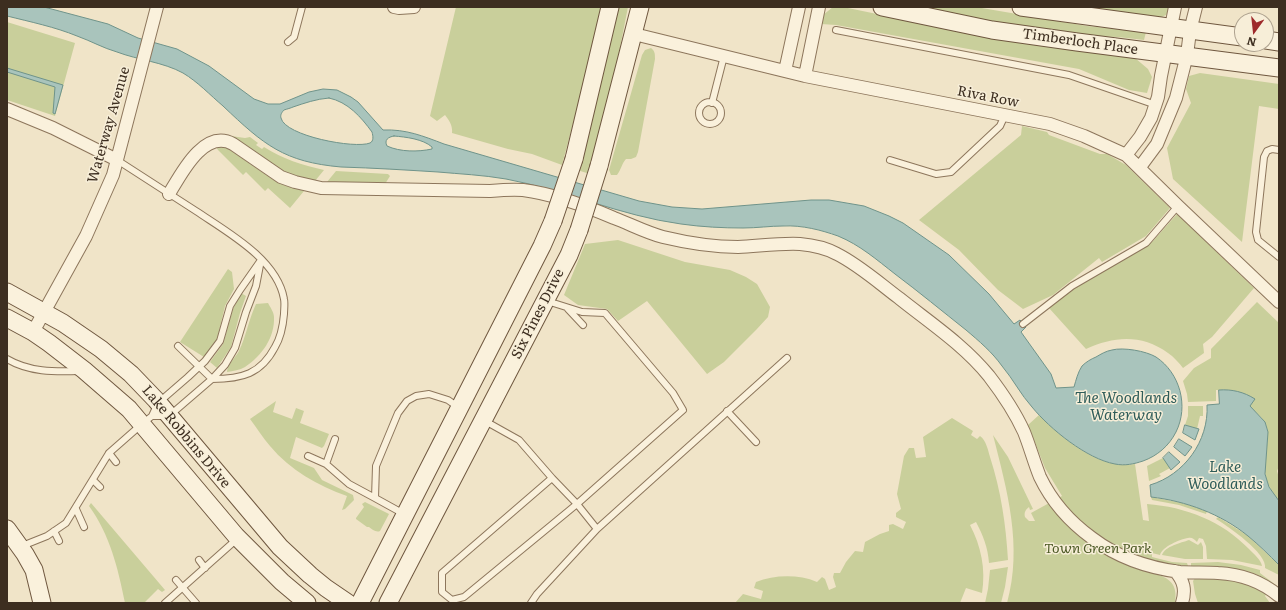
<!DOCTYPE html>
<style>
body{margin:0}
#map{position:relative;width:1286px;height:610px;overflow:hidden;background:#f0e4c8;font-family:Literata,serif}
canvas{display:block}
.frame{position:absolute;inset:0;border:8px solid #3d2e20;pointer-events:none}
.north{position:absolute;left:1234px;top:12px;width:40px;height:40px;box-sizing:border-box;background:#f7eed8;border:1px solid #ada18e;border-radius:50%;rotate:195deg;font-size:11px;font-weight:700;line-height:16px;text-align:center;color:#3d2e20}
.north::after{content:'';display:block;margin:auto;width:14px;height:18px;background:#9e2a2b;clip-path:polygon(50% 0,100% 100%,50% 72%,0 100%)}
</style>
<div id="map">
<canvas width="1286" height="610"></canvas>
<div class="frame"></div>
<div class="north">N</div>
</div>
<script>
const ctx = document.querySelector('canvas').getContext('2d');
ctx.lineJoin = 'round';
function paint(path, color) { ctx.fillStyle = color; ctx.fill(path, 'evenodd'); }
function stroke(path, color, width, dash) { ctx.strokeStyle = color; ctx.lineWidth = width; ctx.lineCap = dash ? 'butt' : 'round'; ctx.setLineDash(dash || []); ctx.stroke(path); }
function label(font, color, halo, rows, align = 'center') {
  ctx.font = font + ' Literata,serif'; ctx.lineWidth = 3; ctx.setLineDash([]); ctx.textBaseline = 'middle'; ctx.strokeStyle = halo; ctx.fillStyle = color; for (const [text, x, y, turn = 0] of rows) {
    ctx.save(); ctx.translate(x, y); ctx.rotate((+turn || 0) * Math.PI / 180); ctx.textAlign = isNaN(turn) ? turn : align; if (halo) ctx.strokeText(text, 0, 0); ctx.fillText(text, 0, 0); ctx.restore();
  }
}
const green = new Path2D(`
 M456 7H604L562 165 532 154 508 149 452 133C453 126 449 120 445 115L437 121 430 116Z
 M617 7H628L613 83 590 174 577 170Z
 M833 7H843L945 28 1135 58 1148 69 1152 77 1147 93 1129 90 1079 69 836 25 821 24 823 15Z
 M910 7H976L1087 26 1146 32 1144 40 1118 37 1088 36 1027 29Z
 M1060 7H1171L1166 15 1157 19Z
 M7 22 75 43 55 116 7 100Z
 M651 48C655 51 655 54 655 59L638 152 636 157 631 159H626C622 163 621 170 617 175H611L609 170 642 55 645 50Z
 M1200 73 1279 84V109L1259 106 1242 242 1173 179 1167 148 1191 103 1186 89 1189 76Z
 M1022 126 1047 132 1049 135 1100 154H1107L1126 165 1170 208 1146 236 1102 262 1099 258 1053 295 1023 309 998 290 959 250 919 220 1021 135Z
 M231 136 245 138 250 137 258 143 256 145 262 149 264 147C283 159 302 165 324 170L315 181 304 180 285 173 234 138Z
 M220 146 226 147 272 179 284 185 304 191 290 208 268 188 265 191 246 172 243 175 218 150 216 147Z
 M336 171 388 174 390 176 385 184 327 182Z
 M1177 214 1254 288 1212 337 1203 344 1204 353 1183 368C1179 363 1174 357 1168 353 1142 334 1114 336 1086 349L1049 308 1073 289 1153 241Z
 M618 240 685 262 730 270 746 277 757 284 770 307 768 317 756 330 724 362 707 374 647 301 618 321 607 309 578 305 564 295 585 244Z
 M228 269 232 272 234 289 225 306 217 340 204 357 180 342Z
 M241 293 246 296 240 313 231 347 217 368 210 362 223 344 233 309Z
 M1257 302 1279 323V466L1277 471 1279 478V501C1257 475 1267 462 1268 432 1265 416 1257 416 1250 406 1247 403 1246 398 1244 394L1231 390H1216V401L1188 402 1187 394 1183 381 1194 368 1211 358V349Z
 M268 303C270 307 274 312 274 317 275 337 262 356 245 367 240 370 233 371 227 372 227 365 235 358 239 351 246 336 249 319 256 304Z
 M276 401 273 412 292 419 296 408 304 411 300 423 329 434 324 446 322 448 296 437 290 458 314 468 322 480 353 495 354 500 345 509 342 510 347 496C318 486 290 470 270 446 263 438 257 428 250 419Z
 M1188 406H1203V416H1200L1197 429 1185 425 1188 416Z
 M1039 415C1062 438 1099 470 1135 464L1143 520 1149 521 1147 504C1186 507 1222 521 1249 549 1254 554 1261 560 1262 566L1232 560 1207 559 1206 546 1203 539 1199 538 1197 542C1194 539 1192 537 1188 538 1180 539 1162 547 1160 555L1152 553V557L1172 562 1187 563 1188 566 1170 564 1153 560V573C1170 578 1178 584 1175 603H1007C1023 546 1007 490 993 435L1008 457 1033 509 1030 510 1029 507C1025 510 1024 513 1025 517L1029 521H1035L1031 513 1062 496 1045 468 1028 425Z
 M952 418 973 431 971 435 977 439 980 436C986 440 988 450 990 457 1001 491 1006 525 1008 560L989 563C988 548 983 535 976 522L970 525C981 546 986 569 982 593L966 588 960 603H735L743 594 761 599 763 591 754 588 756 582C774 575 798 574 817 582L822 577 825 579 829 590 836 587 833 577 834 573H840L846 562 855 551 863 552 865 542 880 534 889 531V525L893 524 903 529 906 522 896 517V513L901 509 897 494 904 456 909 448H914L916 458 926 457 923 437Z
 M1163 458 1170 468 1159 474 1161 476 1149 481 1147 466Z
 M1151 497 1183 503 1207 511 1206 514 1179 505 1152 500Z
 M365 502 389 514 380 531C376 533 372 529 369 527H367L356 519V518L364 507 362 504Z
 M91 503 165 590 162 592 158 589 144 603H125C118 568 110 535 89 506Z
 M1218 517 1247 535 1279 565V575L1265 568C1268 554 1228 526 1216 519Z
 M1189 540 1198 545 1201 542 1203 547V559H1185L1162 555C1165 546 1181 543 1189 540Z
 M1218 562 1241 565 1260 570V573L1277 586V587C1272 583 1267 579 1262 577 1240 566 1214 567 1191 566V563Z
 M1008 567 1005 587 1001 603H985L988 589 990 570Z
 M1196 577H1215L1246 582 1267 593 1265 596 1270 603H1198L1195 594 1193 581Z`);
const water = new Path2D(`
 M7 7H44L108 24 138 38 177 49 209 66 254 99 268 104H280L309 92 323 89 337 90 351 97 358 102 383 130C406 129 423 136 444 144L639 201 672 207 702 209 811 200H829L864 206 889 216 903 223 949 255 989 294 1014 324 1020 320 1026 327 1021 332 1051 374 1056 388 1074 387C1076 380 1078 372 1082 366 1086 362 1091 359 1096 357 1101 354 1106 351 1112 350 1123 347 1146 351 1156 357 1180 373 1189 406 1176 432 1169 446 1157 456 1143 461 1134 464 1125 466 1115 464 1087 459 1050 429 1032 407 1021 395 1013 379 1002 366 992 352 979 341 966 330 942 311 919 292 895 274 877 260 860 245 838 236 821 230 802 225 783 226 770 226 757 228 743 228 723 228 702 227 681 224 621 216 565 190 506 179 483 175 460 174 438 172 406 170 374 168 341 167 284 162 264 145 223 106 210 95 198 82 183 73 163 62 138 60 117 52 103 48 91 41 77 36 55 27 31 22 7 16ZM329 98C348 102 361 117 372 132 373 136 374 141 370 143 355 149 285 136 281 118 280 115 282 112 284 110 287 109 291 108 293 107 305 103 316 99 329 98ZM394 136C406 137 423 139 432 147V149C418 152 400 152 387 146 384 140 388 137 394 136Z
 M7 68 63 85 55 114 53 113 55 87 7 72Z
 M1219 390C1232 389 1244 392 1255 399L1250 406 1265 422 1268 432 1265 474 1269 487 1279 501V565C1269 555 1259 545 1248 536 1221 514 1186 501 1151 497L1150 485C1184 475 1209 441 1207 405L1219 404Z
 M1185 425 1199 429 1195 440 1183 433Z
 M1179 439 1192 447 1185 456 1174 447Z
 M1169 452 1180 462 1171 470 1163 458Z`);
const lane = new Path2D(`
 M836 30 1069 75 1156 105
 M288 42 294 37 302 7
 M699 113a11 11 0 1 1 22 0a11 11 0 1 1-22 0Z
 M712 103 724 56
 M1279 150 1272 149 1267 151 1264 157 1256 232 1258 240 1279 257
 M117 160C143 177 170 194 196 211 227 232 277 259 284 299 285 304 284 310 284 314 283 326 281 337 275 347 261 374 242 379 212 379L178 346
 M890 160 936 174 951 172 1000 126 1005 115
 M568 309 583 325
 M1023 324 1072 286 1146 243 1178 206
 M7 359C29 372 54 372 79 371
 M727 411 756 442
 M485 421 519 440 552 478 442 573V592L452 600 464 597 577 504 683 410 673 393 605 313 582 312 547 301
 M335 439 326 464 349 484 375 498
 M109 453 116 462
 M308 456 326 464
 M93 480 100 487
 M76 509 84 527
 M404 514 375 498 376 466 398 413 407 401 416 396 429 394 448 400 458 407
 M597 529 787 358
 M54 531 59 541
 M22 546 47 536 66 523 109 453 142 424 152 416 158 403 188 377 205 361 220 341 230 306 240 290 261 260 256 286 246 312 235 348 225 365 212 379 169 416H152
 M199 560 205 568
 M176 580 196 603
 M165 603 237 539
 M531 603 537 594 597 529 577 504 552 478`);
const street = new Path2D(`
 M394 7 399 8 414 7
 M634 34 805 76 1050 124 1084 136 1126 155 1178 206 1279 302
 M785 71 799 7
 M805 76 819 7
 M7 109 53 128 117 160
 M1126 155 1140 137 1151 118 1158 97 1161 76 1175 7
 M1140 167 1157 144 1176 98 1187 55 1190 31 1196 7
 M169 194C181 174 204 128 233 144L281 177 295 182 321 188 490 191C501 190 512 189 523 190 554 194 586 206 614 218 630 224 647 233 663 237 688 243 713 247 738 247 759 246 780 243 800 244 812 245 826 248 837 254 859 265 879 283 899 298 929 322 964 345 989 376 1002 393 1015 412 1024 432 1030 447 1034 462 1040 477 1052 502 1070 522 1092 538 1117 557 1149 568 1180 572 1193 573 1205 572 1218 573 1241 574 1261 581 1279 596
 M33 332 86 236 113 175 157 7
 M1175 571C1184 581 1186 590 1182 603`);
const secondary = new Path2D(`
 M882 7 992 30 1077 42 1279 68
 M1021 7 1242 37
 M1266 40 1279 42
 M574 159 610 7
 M599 166 640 7
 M7 292 63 323 101 349 131 374 156 400 280 547 310 575 326 588 348 603
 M7 318 33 332 49 343 84 370 129 409 236 536 282 582 307 603
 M7 529 25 554 34 570 42 603
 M360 603 542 246 553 221
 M388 603 569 255 579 230`);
const secondaryBridge = new Path2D(`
 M553 221 574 159
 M579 230 599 166`);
const streetNames = [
 ["Timberloch Place",1080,42,8],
 ["Riva Row",988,97,11],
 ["Waterway Avenue",109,125,-74],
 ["Six Pines Drive",538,314,-63],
 ["Lake Robbins Drive",186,437,50]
];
const parkNames = [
 ["Town Green Park",1098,549]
];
const waterNames = [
 ["The Woodlands",1126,399],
 ["Waterway",1126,416],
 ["Lake",1225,468],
 ["Woodlands",1225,485]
];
paint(green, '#c9cf9b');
paint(water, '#a9c4bc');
stroke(water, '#6f938a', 1);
stroke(lane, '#8d765c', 8);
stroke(street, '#8d765c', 14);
stroke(secondary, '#6f573f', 19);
stroke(lane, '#faf1dc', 6);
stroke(street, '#faf1dc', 12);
stroke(secondary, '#faf1dc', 17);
stroke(secondaryBridge, '#6f573f', 19, []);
stroke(secondaryBridge, '#faf1dc', 17);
label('14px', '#3d2e20', '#f7eed8', streetNames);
label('italic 14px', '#4d5a26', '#f7eed8', parkNames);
label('italic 15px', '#2f5d5a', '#f7eed8', waterNames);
</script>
